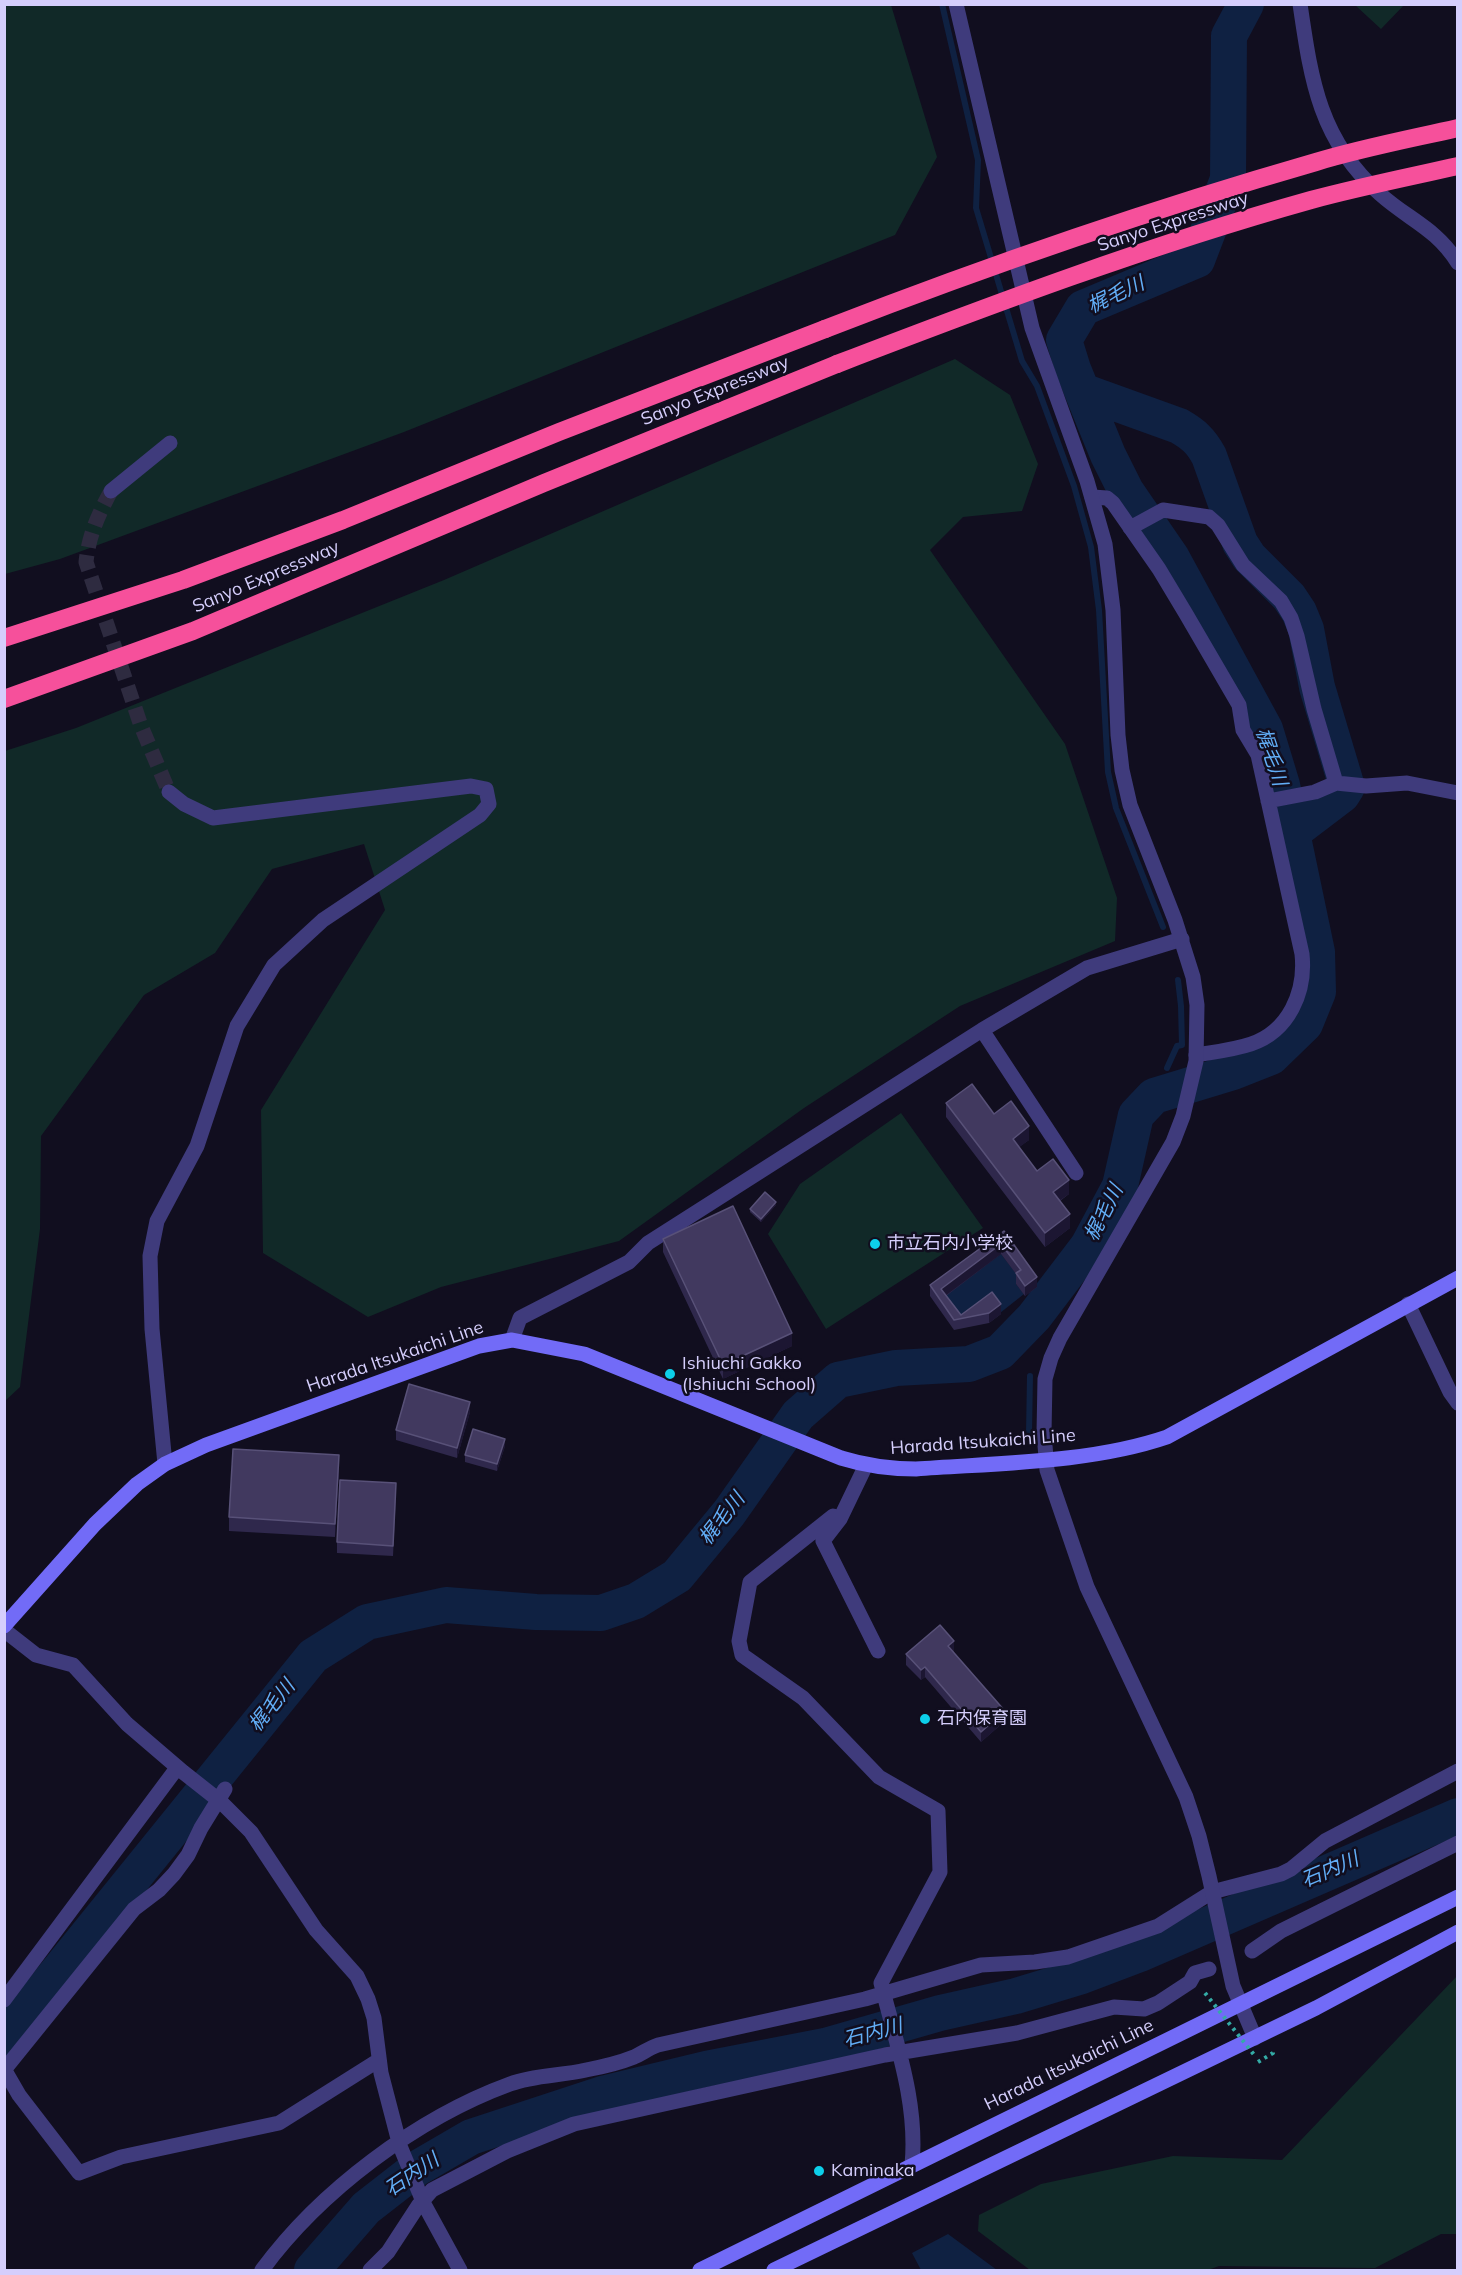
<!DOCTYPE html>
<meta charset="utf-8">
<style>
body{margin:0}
#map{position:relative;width:1462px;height:2275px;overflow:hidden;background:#110e1f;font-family:Mulish,sans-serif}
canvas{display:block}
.frame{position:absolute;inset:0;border:6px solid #d5cefc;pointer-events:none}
</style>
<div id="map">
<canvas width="1462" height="2275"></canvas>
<div class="frame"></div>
</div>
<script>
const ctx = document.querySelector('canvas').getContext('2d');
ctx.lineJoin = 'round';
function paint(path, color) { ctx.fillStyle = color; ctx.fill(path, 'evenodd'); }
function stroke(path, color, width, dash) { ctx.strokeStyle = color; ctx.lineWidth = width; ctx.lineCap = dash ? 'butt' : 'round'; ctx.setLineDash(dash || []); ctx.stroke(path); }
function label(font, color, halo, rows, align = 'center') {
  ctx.font = font + ' Mulish,"Noto Sans JP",sans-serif'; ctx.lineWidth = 5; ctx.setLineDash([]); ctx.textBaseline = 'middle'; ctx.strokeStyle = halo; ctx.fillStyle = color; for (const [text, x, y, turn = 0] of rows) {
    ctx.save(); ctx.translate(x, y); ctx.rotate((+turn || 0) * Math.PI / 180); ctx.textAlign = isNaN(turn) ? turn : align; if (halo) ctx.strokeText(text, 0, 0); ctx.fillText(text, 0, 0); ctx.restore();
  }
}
const green = new Path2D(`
 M5 5H891L937 157 895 235 404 432 60 559 5 574Z
 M1355 5H1404L1381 29Z
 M955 359 1010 395 1038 464 1022 511 963 517 930 550 1065 744 1117 898 1115 941 960 1006 804 1108 619 1241 441 1287 368 1317 263 1253 261 1110 385 910 364 844 272 869 215 953 144 995 41 1136 40 1229 20 1387 5 1401V751L76 728 444 580Z
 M901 1113 983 1228 826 1329 768 1234 800 1184Z
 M1457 1976V2234H1441L1375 2268 1219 2266 1208 2270H1030L978 2231 979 2215 1041 2184 1173 2156 1282 2160Z`);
const water = new Path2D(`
 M1001 1254 1021 1280 1016 1284 1024 1294 1000 1313 961 1326 941 1299Z
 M948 2234 997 2270H921L912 2253Z`);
const stream = new Path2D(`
 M942 4 978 160 976 208 1022 361 1037 386 1074 486 1091 547 1099 610 1108 772 1116 808 1163 927
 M1167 1068 1177 1046 1182 1045 1181 1006 1178 980
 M1029 1433 1030 1376`);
const river = new Path2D(`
 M1082 391 1179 426C1193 434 1201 441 1209 456L1240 543 1249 557 1289 597 1299 612 1306 629 1317 687 1347 787 1342 795 1292 833
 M4 2038 313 1656 367 1622 446 1605 536 1612 601 1613 636 1601 677 1576 729 1513 798 1415 838 1380 896 1368 969 1364 1000 1352 1034 1317 1088 1246 1120 1186 1136 1115 1154 1096 1233 1072 1271 1057 1305 1024 1318 992 1317 952 1282 785 1265 729 1172 558 1126 491 1108 455 1073 369 1064 340 1083 308 1197 260 1228 179 1229 36 1246 4
 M312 2270 366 2208 416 2169 471 2137 602 2094 706 2069 825 2046 940 2013 1016 1996 1082 1976 1140 1954 1458 1816`);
const minorTunnel = new Path2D(`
 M111 491C98 515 89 535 86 562L141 726 169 792`);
const path = new Path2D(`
 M1019 1435V1438
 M1258 2062 1273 2053V2048`);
const minor = new Path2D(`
 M1300 4C1311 79 1319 140 1380 194 1409 220 1436 228 1458 263
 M111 491 170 443
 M1092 497 1107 498 1113 503 1159 569 1186 614 1239 705 1243 730 1258 755 1302 954C1306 992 1289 1031 1251 1044 1233 1050 1214 1052 1196 1055
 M1130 528 1163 510 1209 517 1218 525 1243 565 1281 601 1291 618 1297 636 1314 709 1336 783
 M1268 801 1315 792 1336 783 1366 786 1407 783 1458 793
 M982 1030 1076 1173
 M1408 1304 1450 1392 1458 1403
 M512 1340 520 1318 629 1262 648 1243 982 1030 1087 968 1182 939
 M165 1464 152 1329 150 1256 157 1221 197 1146 237 1026 274 965 323 920 480 815 489 804 486 789 471 786 213 818 184 804 169 792
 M866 1465 840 1519 823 1541 878 1651
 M840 1519 833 1516 750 1582 739 1641 742 1655 803 1698 879 1777 938 1811 940 1872 881 1983C896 2043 918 2103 912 2165
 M4 1630 36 1655 73 1665 127 1724 183 1772 221 1802 251 1832 316 1930 357 1976 368 1999 374 2018 381 2073 400 2146 424 2204 460 2270
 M1252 1951 1281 1931 1458 1843
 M4 2000 177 1768
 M4 2069 19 2095 79 2173 121 2157 279 2123 379 2060
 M4 2070 134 1909 159 1890 174 1874 188 1855 201 1828 225 1789
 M262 2270C320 2191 417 2118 510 2084 534 2075 560 2076 586 2070 602 2067 619 2063 634 2057 643 2053 649 2048 658 2045L865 1999 981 1965 1035 1962 1068 1957 1158 1926 1212 1892 1281 1874 1291 1869 1325 1841 1458 1771
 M370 2270 388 2252 418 2206 432 2190 507 2151 574 2124 885 2055 1017 2033 1114 2007 1144 2009 1158 2003 1190 1982 1195 1973 1209 1969`);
const tertiary = new Path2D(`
 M956 4 1032 328 1087 481 1105 544 1113 610 1118 735 1122 770 1130 805 1175 920 1193 977 1197 1005 1196 1061 1183 1116 1173 1142 1060 1338 1051 1358 1045 1379 1044 1433 1047 1470 1087 1587 1186 1797 1199 1836 1209 1876 1233 1986 1255 2038`);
const secondary = new Path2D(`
 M4 1626 95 1524 137 1484 165 1464 206 1445 479 1346 512 1340 584 1354 841 1458C867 1466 889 1469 916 1469 997 1463 1091 1463 1167 1437L1458 1278
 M700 2270 1458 1897
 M774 2270 1316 2008 1458 1932`);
const motorway = new Path2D(`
 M4 638 183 580 343 520 559 432 825 329
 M4 699 193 631 544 483 837 364`);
const pathBridge = new Path2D(`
 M1205 1993 1255 2056`);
const motorwayBridge = new Path2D(`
 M825 329C987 266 1149 210 1316 162 1362 148 1410 139 1458 128
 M837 364C993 304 1150 245 1311 200 1359 187 1409 177 1458 166`);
const wall = new Path2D(`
 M946 1103 994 1114 1029 1140 1019 1147 1037 1171 1069 1194 1060 1201 1070 1228 1045 1247 946 1117Z
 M776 1205 761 1222 750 1212V1209Z
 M1004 1231 1037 1287 1025 1296 1016 1284V1274L1001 1254 946 1296 961 1315 992 1292 1001 1314 989 1323 954 1330 930 1296V1285Z
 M663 1239 792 1346 723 1379 663 1252Z
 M470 1412 457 1458 396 1440V1430Z
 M505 1446 497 1471 465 1462V1455Z
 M339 1469 335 1537 229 1531V1517Z
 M396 1494 393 1556 337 1553V1542Z
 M954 1651 953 1652 1005 1721 981 1742 925 1677 921 1680 906 1665V1654Z`);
const shadedWall = new Path2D(`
 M1029 1126V1140L1013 1152V1139Z
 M1069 1180V1194L1053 1205V1192Z
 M776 1202V1205L761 1222V1219Z
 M1070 1214V1228L1045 1247V1233Z
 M1001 1244V1254L941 1299V1289Z
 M1037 1277V1287L1025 1296V1286Z
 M1001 1304V1314L989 1323V1313Z
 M792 1333V1346L723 1379V1365Z
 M470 1402V1412L457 1458V1448Z
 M505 1439V1446L497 1471V1464Z
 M339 1455V1469L335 1537V1524Z
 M954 1641V1651L948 1656V1646Z
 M925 1667V1677L921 1680V1670Z
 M1005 1711V1721L981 1742V1732Z`);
const building = new Path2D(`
 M972 1084 994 1114 1011 1101 1029 1126 1013 1139 1037 1171 1053 1159 1069 1180 1053 1192 1070 1214 1045 1233 946 1103Z
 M765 1192 776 1202 761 1219 750 1209Z
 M733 1206 792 1333 723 1365 663 1239Z
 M1004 1231 1037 1277 1025 1286 1016 1273 1021 1270 1001 1244 941 1289 961 1315 992 1292 1001 1304 989 1313 954 1320 930 1285Z
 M409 1384 470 1402 457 1448 396 1430Z
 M473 1429 505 1439 497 1464 465 1455Z
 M233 1449 339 1455 335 1524 229 1517Z
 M340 1480 396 1483 393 1546 337 1542Z
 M940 1625 954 1641 948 1646 1005 1711 981 1732 925 1667 921 1670 906 1654Z`);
const markers = [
 [875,1244,6,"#0dcfea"],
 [670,1374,6,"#0dcfea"],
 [925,1719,6,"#0dcfea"],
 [819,2171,6,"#0dcfea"]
];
const streetNames = [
 ["Sanyo Expressway",1173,222,-18],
 ["Sanyo Expressway",715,391,-22],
 ["Sanyo Expressway",266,577,-23],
 ["Harada Itsukaichi Line",395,1357,-19],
 ["Harada Itsukaichi Line",983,1442,-4],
 ["Harada Itsukaichi Line",1069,2065,-26]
];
const poiNames = [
 ["市立石内小学校",887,1244],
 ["Ishiuchi Gakko",682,1364],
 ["(Ishiuchi School)",682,1385],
 ["石内保育園",937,1719],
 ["Kaminaka",831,2171]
];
const waterNames = [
 ["梶毛川",1116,295,-25],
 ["梶毛川",1271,757,72],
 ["梶毛川",1104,1213,-63],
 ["梶毛川",722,1519,-52],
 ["梶毛川",272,1706,-51],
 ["石内川",1330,1870,-23],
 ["石内川",873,2033,-15],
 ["石内川",412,2175,-34]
];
paint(green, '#112928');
paint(water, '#0f2142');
stroke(stream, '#0f2142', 6);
stroke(river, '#0f2142', 36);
stroke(minorTunnel, '#2e2b40', 15, [15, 8]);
stroke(path, '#34aba6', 4, [3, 4.5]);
stroke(minor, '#3f3b7c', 15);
stroke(tertiary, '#3f3b7c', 15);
stroke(secondary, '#726bf7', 15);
stroke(motorway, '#f6509b', 18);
stroke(pathBridge, '#34aba6', 4, [3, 4.5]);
stroke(motorwayBridge, '#f6509b', 18);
paint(wall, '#2f284c');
paint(shadedWall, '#1c1632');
paint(building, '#41395f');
stroke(building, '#585178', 1.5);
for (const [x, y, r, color] of markers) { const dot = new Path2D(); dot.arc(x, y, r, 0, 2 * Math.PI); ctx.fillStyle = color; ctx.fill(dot); stroke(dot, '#110e1f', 2); }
label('18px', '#d5cefc', '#110e1f', streetNames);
label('18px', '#d5cefc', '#110e1f', poiNames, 'left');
label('italic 20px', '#62aef7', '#110e1f', waterNames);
</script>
